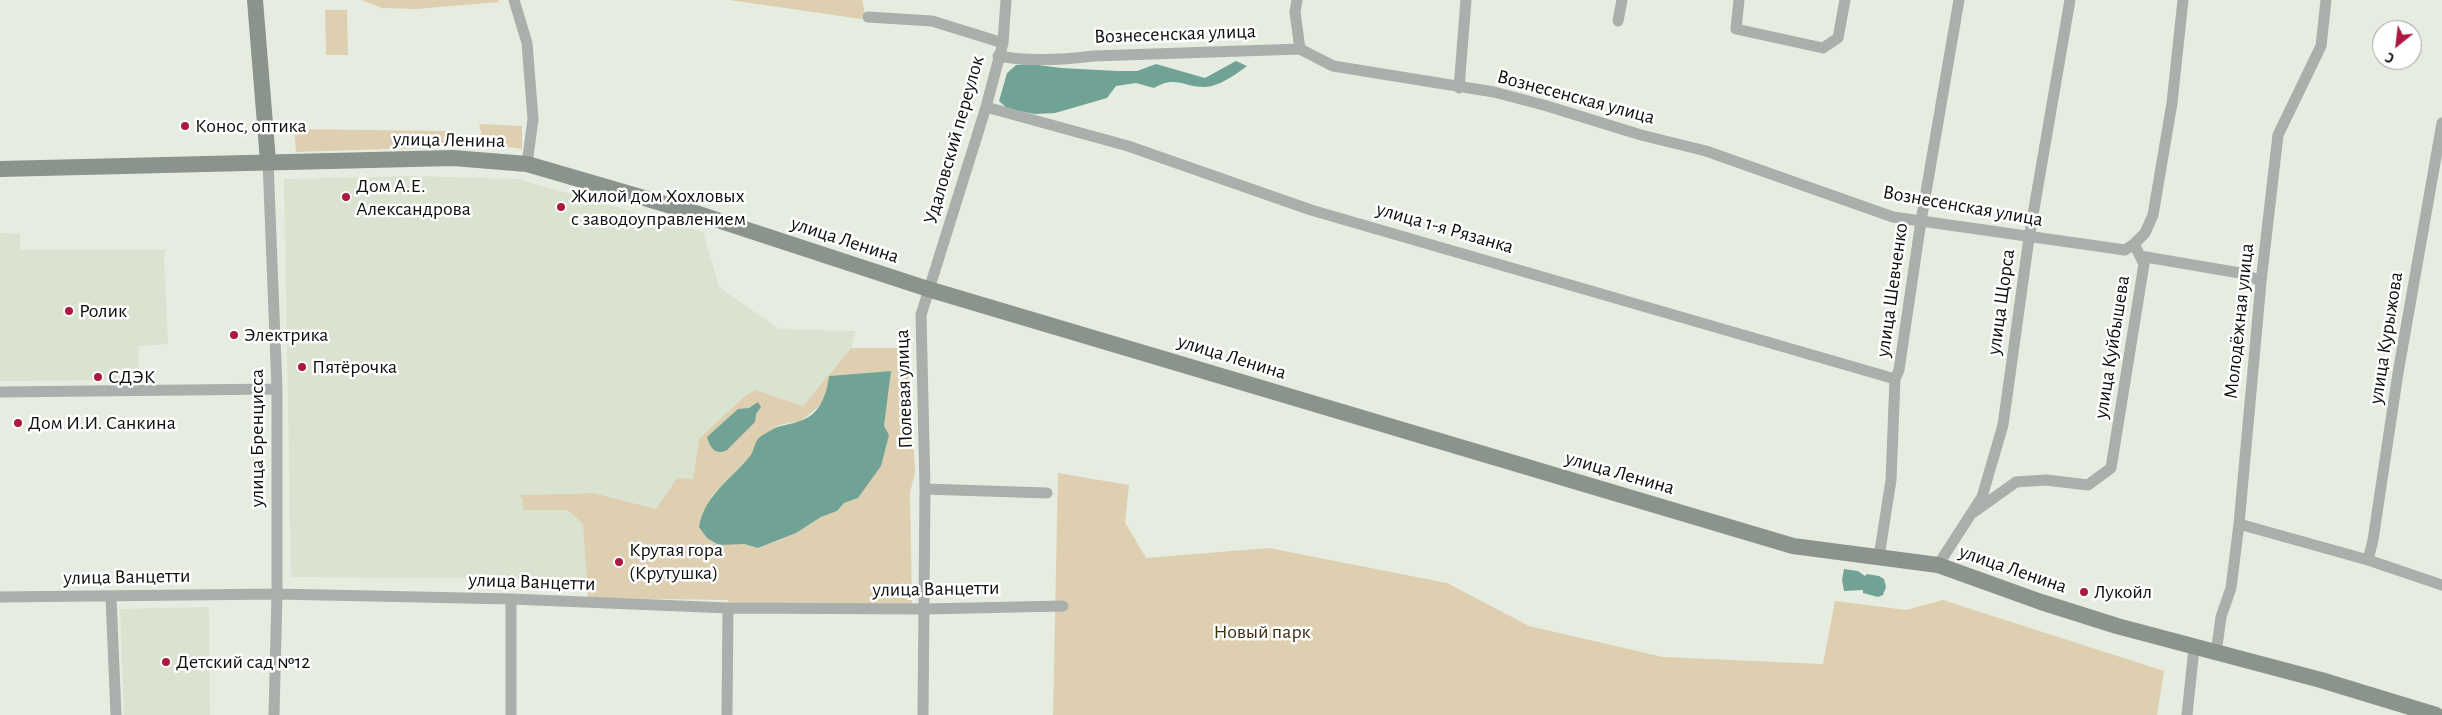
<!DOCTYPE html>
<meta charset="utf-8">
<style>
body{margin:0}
#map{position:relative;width:2442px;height:715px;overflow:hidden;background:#e6ede0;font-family:"Alegreya Sans",sans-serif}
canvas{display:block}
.north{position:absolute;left:2372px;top:20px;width:50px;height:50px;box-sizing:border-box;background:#fff;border:1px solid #9e9f9e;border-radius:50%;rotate:209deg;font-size:14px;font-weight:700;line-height:20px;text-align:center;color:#0d100c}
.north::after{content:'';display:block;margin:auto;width:18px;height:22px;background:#ad1840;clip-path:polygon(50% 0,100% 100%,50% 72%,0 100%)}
</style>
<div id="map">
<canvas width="2442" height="715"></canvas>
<div class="north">С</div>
</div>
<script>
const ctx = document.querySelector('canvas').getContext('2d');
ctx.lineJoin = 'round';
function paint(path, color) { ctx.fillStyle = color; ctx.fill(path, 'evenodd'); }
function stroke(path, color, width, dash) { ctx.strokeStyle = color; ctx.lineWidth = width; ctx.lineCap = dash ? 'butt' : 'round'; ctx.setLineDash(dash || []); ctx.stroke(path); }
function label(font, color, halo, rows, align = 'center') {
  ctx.font = font + ' "Alegreya Sans",sans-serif'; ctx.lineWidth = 5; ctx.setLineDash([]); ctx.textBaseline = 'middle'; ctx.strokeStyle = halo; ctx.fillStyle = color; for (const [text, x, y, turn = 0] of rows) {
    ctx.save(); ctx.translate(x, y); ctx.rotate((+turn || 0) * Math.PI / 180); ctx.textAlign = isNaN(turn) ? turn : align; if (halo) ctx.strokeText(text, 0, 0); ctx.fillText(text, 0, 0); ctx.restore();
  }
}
const built = new Path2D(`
 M413 176 518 179 703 232 719 287 779 329 856 331 851 348 803 406 756 390 699 439 693 479 677 478 656 509 594 493 519 495 523 500V510H567L583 524 587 579 291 577 284 179Z
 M0 233 20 234V250H166L164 256 168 344 138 346 139 380 0 381Z
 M209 607 210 715H124L120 609Z`);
const green = new Path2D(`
 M361 0H498L499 2 416 9 382 8Z
 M729 0H862L865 13 861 19Z
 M325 10H347L348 55H326Z
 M479 124 522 126V149L484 144Z
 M294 129 446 131 445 147 296 152Z
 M851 348H908L915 472 910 493 912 606 729 604 728 600 588 598 583 524 567 510H523V500L519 495 594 493 656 509 677 478 693 479 699 439 746 395 756 390 803 406ZM890 371 884 426 868 481 858 498 844 503 837 511 821 517 796 533 759 548 744 544 711 497 751 455 758 439 779 425 801 421 823 403 830 376Z
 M1058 473 1129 485 1125 522 1146 558 1269 548 1447 583 1529 626 1663 657 1823 664 1835 601 1906 610 1943 600 2164 671 2157 715H1053Z`);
const water = new Path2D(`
 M1236 61 1247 66C1236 74 1219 87 1204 87 1184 87 1175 75 1154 88L1136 83 1116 86 1107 98 1055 113 1035 114 1008 109 999 101 1007 73 1016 65 1030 64 1061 68 1117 71H1137L1156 64 1205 78Z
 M891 371 884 426 889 435 881 466 858 498 844 503 837 511 821 517 796 533 758 548 744 544 719 545 707 538 699 527C704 496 731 479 750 456 754 451 754 444 758 439 760 436 765 434 768 432 780 424 787 426 800 421 820 415 827 394 829 376Z
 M758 402 761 407 756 414 755 422 727 450C716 456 710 448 707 437L738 409 749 408Z
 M1844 569 1858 571 1865 576 1867 574 1879 576 1884 579 1886 587 1883 595 1878 597 1863 593V590L1844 591 1842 580Z`);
const street = new Path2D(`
 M514 0 527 43 533 119 527 164
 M1297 0 1295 12 1300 49
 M1739 0 1736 29 1823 48 1838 38 1845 0
 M868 17 932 21 1003 43
 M1618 21 1622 0
 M998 56C1030 62 1062 60 1094 56L1300 49 1333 66 1494 92 1547 106 1641 135 1706 151 1893 217 2125 250 2134 244
 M1459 88 1466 0
 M986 107 1128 146 1311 210 1895 379
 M268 161 277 389V594L274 715
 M2140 256 2246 274 2261 282
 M0 392 277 389
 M925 489 1047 493
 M1974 512 2016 482 2046 480 2088 485 2111 468 2144 264 2134 244 2145 233 2153 215 2172 103 2183 0
 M2239 524 2368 560 2442 585
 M1879 557 1891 480 1895 379 1899 370 1921 221 1959 0
 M2368 560 2373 540 2398 373 2442 123
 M1938 565 1982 497 2003 425 2029 238 2070 0
 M0 597 277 594 511 599 728 608 925 609 1063 606
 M111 597 116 715
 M2216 653 2221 617 2231 588 2239 524 2261 282 2278 135 2321 46 2326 0
 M511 715V599
 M727 715 728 608
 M923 715 925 489 921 315 986 107 1003 43 1006 0
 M2187 715 2194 648`);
const secondary = new Path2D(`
 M255 0 268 161
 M0 169 453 158 527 164 699 214 928 289 1793 546 1938 565 2041 602 2117 626 2321 680 2436 715`);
const markers = [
 [185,126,5,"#ad1840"],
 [346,197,5,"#ad1840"],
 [561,207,5,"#ad1840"],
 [69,311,5,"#ad1840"],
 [234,335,5,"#ad1840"],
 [302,367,5,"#ad1840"],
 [98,377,5,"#ad1840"],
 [18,423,5,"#ad1840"],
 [619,562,5,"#ad1840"],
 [2084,592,5,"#ad1840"],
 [166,662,5,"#ad1840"]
];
const streetNames = [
 ["Вознесенская улица",1175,34,-2],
 ["Вознесенская улица",1576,97,15],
 ["улица Ленина",449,140,1],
 ["Удаловский переулок",954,140,-74],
 ["Вознесенская улица",1963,206,10],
 ["улица 1-я Рязанка",1445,228,16],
 ["улица Ленина",845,240,18],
 ["улица Шевченко",1892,290,-82],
 ["улица Щорса",2001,302,-82],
 ["Молодёжная улица",2239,321,-84],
 ["улица Курыжова",2386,338,-81],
 ["улица Куйбышева",2112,347,-81],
 ["улица Ленина",1232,357,17],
 ["Полевая улица",904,389,-92],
 ["улица Бренцисса",257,438,-90],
 ["улица Ленина",1620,473,16],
 ["улица Ленина",2013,569,19],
 ["улица Ванцетти",127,577,-1],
 ["улица Ванцетти",532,582,2],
 ["улица Ванцетти",936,589,-1]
];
const poiNames = [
 ["Конос, оптика",195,126],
 ["Дом А.Е.",356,186],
 ["Александрова",356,209],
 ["Жилой дом Хохловых",571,196],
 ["с заводоуправлением",571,219],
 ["Ролик",79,311],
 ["Электрика",244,335],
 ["Пятёрочка",312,367],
 ["СДЭК",108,377],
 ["Дом И.И. Санкина",28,423],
 ["Крутая гора",629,550],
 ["(Крутушка)",629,573],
 ["Лукойл",2094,592],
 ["Детский сад №12",176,662]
];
const parkNames = [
 ["Новый парк",1262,632]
];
paint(built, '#d9e3d0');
paint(green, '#decfb1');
paint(water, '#70a396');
stroke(street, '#aaafab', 11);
stroke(secondary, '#8b938d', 16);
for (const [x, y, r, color] of markers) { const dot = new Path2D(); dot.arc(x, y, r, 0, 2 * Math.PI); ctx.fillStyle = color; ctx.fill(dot); stroke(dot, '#fff', 2); }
label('20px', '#0d100c', '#fff', streetNames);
label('20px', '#0d100c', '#fff', poiNames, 'left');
label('20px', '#3e2f0e', '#fff', parkNames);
</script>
